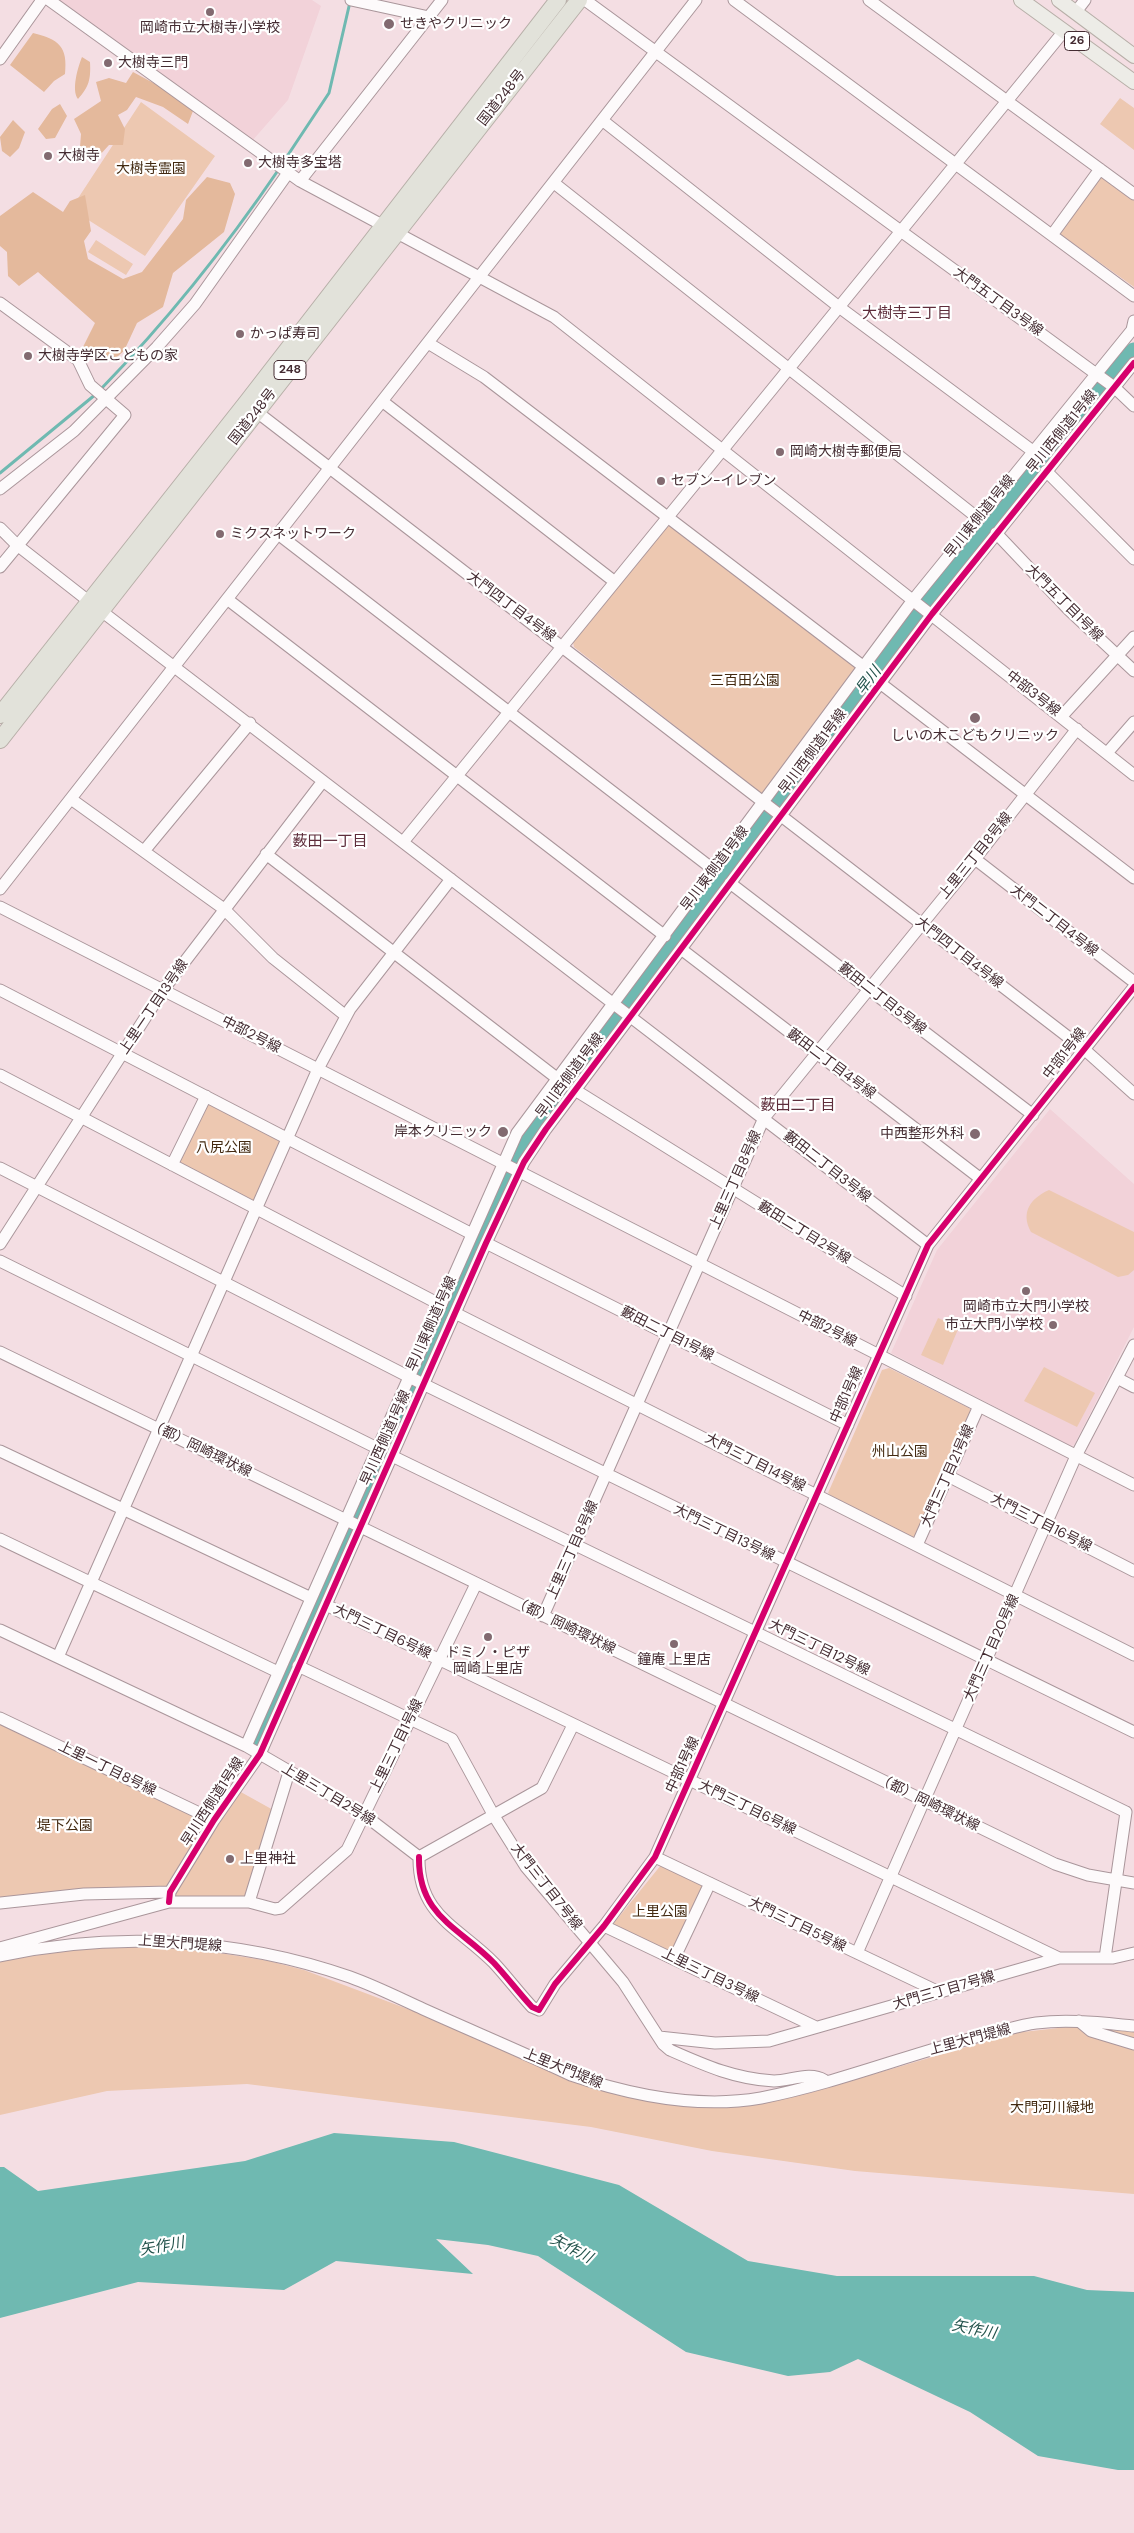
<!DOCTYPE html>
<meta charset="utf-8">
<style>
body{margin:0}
canvas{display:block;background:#f4dee3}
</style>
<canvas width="1134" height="2533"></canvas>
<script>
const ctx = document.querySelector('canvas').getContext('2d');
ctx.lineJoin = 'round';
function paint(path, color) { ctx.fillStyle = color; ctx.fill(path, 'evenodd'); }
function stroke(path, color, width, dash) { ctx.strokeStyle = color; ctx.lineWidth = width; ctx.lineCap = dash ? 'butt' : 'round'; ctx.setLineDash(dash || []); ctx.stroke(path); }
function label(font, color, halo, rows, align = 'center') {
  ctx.font = font + ' "DM Sans","Noto Sans JP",sans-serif'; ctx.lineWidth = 4.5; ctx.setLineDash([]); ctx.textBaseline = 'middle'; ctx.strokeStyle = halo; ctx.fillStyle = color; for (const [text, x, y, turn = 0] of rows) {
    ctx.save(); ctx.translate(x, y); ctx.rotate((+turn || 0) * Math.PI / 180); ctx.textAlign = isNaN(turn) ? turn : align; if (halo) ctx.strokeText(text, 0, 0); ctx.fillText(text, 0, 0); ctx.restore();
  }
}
const built = new Path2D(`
 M56 0H312L321 6 288 100 252 141Z
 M1050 1109 1134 1184V1327L1074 1445 1071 1446 891 1353 937 1250Z`);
const green = new Path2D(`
 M1120 98 1134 108V150L1100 124Z
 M141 102 215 156 145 256 71 209Z
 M1098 177H1103L1134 200V287L1060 234 1059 230Z
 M96 240 133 264 126 275 88 252Z
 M670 526 854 667 855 671 765 793H761L574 647 573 642 666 527Z
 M210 1103 279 1139 280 1142 255 1201 180 1164 178 1159 205 1104Z
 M1049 1190 1134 1232V1270L1128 1275 1118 1277 1031 1232C1020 1212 1031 1198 1049 1190Z
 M938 1318 959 1327 943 1365 921 1355Z
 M1044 1367 1095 1393 1077 1427 1024 1401Z
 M889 1368 969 1408 971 1411 916 1536 911 1537 830 1495 828 1493 882 1370Z
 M0 1723 204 1820 205 1824 169 1887 0 1899Z
 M239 1791 275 1811 249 1894 241 1897 176 1899 175 1894 213 1829Z
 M661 1865 703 1885 675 1950 670 1952 615 1926 614 1923Z
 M139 1946 201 1950 269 1961 304 1970 429 2017 605 2091 776 2100 813 2092 1014 2033 1067 2027 1094 2026 1134 2030V2194L855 2171 712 2151 591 2127 247 2084 107 2091 0 2115V1961L78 1949Z`);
const forest = new Path2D(`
 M33 33C59 39 68 47 65 74L54 81 44 92 10 65Z
 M82 57 90 62C91 79 89 87 78 99 71 90 78 67 82 57Z
 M133 72 159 86 193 111 188 124 163 107 136 97 127 110 118 115 125 129 123 145H109L99 156 90 161 80 147 81 134 74 119 101 101 96 82 109 78 126 83Z
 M60 104 67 116 55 138 46 139 38 129 52 109Z
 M13 120 25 132 19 148 10 157 2 151 0 137Z
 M207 177 230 183 235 194 224 232 173 273 163 307 137 323 124 351 112 361 98 360 81 351 95 323 38 272 19 286 8 276 7 252 0 246V216L33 192 63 212 70 201 85 195 91 231 84 241 88 259 123 279 142 272 183 219 186 200Z`);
const water = new Path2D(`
 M334 2133 454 2142 619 2185 748 2261 837 2276H1034L1087 2290 1134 2292V2470H1118L1038 2456 970 2412 858 2359 830 2372 788 2376 686 2352 538 2256 488 2245 436 2239 473 2274 336 2261 284 2290 138 2282 0 2318V2167H4L38 2191 245 2161Z`);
const stream = new Path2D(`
 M282 164 329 93 350 2
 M100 390C166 322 226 247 279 169
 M0 473 96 394`);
const river = new Path2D(`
 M256 1742 516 1156 534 1128 930 599 1134 352`);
const minor = new Path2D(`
 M49 0 300 181 554 317 1134 775
 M351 0 429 17
 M585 0 1114 387 1134 406
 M734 0 1134 296
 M869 0 1134 194
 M1075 13 1085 0
 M0 59 42 0
 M602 120 839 307 1034 452
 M300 181 442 0
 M554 183 979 519
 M1052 235 1100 169
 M0 303 78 360 90 385 125 415 0 567
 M428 343 484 377 864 667
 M382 401 615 582
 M257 412 1085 1050 1134 1094
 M1046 471 1134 559
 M0 489 74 431 157 347 195 304 288 173
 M0 528 17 545 100 610 928 1245
 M996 533 1069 610 1134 671
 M278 534 714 870
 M227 599 665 936
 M880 683 1134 878
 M1061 717 1134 637
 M1107 753 1134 722
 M71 799 224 909 273 958 346 1016
 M403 842 1064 31
 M144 851 250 723
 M266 854 558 1079
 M975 859 1134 982
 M730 883 1033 1115
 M0 889 696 0
 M0 907 1134 1485
 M681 949 981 1179
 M0 990 472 1234
 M0 1075 441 1305
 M575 1090 906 1296
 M172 1165 206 1096
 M0 1168 423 1384 1134 1732
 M486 1243 848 1425
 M0 1244 163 990 323 781
 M0 1261 377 1448
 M455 1313 1134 1655
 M0 1352 1055 1864 1088 1875 1134 1883
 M1117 1378 1134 1387
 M0 1451 311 1598
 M392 1456 1126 1812
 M948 1476 1134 1571
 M0 1539 278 1672
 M917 1545 979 1406
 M326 1605 1059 1958
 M543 1616 764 1118 975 859 1077 729
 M0 1630 246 1746 363 1814 419 1857
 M58 1657 318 1069 350 1009 451 879
 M298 1666 452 1739 494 1816 526 1867 623 1982 663 2044 670 2050C704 2065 735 2079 774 2081 790 2081 810 2071 824 2080
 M0 1718 214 1820
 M246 1746 517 1133 913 600 1132 330 1134 321
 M419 1857C418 1916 459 1927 494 1963 507 1977 519 1993 532 2007L539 2010 555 1984 604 1926 655 1857 928 1245 1134 987
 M419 1857 542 1788 573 1725
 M655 1857 939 1992
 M169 1902 170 1892 214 1820 260 1754 486 1243 524 1162 546 1129 932 614 1134 363
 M249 1902 289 1772
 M0 1903 84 1894 170 1892
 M604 1926 816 2027
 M0 1948 169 1902H249L275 1909 281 1908 347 1850 476 1584
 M857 1953 1076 1456 1134 1345
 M0 1956C115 1931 238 1938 350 1977 375 1986 399 1998 423 2009 472 2031 522 2052 571 2075 630 2095 698 2109 761 2098 838 2083 911 2053 988 2034 1003 2031 1020 2025 1036 2023 1069 2019 1101 2023 1134 2026
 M1105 1958 1126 1812
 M674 1959 710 1883
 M1079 2021 1091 2031 1134 2044
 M659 2037 715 2043 769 2041 1059 1958H1113L1134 1953`);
const major = new Path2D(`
 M1021 0 1134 82
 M1059 0 1134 56`);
const highway = new Path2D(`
 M0 715 247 402 558 0
 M0 740 579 0`);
const cycleway = new Path2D(`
 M419 1857C418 1916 459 1927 494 1963 507 1977 519 1993 532 2007L539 2010 555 1984 604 1926 655 1857 928 1245 1134 987
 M169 1902 170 1892 214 1820 260 1754 486 1243 524 1162 546 1129 932 614 1134 363`);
const markers = [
 [210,12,5,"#826a70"],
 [389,24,6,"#826a70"],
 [108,63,5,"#826a70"],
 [48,156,5,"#826a70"],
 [248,163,5,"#826a70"],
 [240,334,5,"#826a70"],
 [28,356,5,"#826a70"],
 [780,452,5,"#826a70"],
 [661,481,5,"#826a70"],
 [220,534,5,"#826a70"],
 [975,718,6,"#826a70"],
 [503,1132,6,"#826a70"],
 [975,1134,6,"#826a70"],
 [1026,1291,5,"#826a70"],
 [1053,1325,5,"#826a70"],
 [488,1637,5,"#826a70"],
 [674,1644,5,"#826a70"],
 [230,1859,5,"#826a70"]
];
const shields = [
 [1077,41,25],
 [290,370,32]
];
const shieldNames = [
 ["26",1077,41],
 ["248",290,370]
];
const poiNames = [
 ["せきやクリニック",400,24],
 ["岡崎市立大樹寺小学校",210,28,"center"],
 ["大樹寺三門",118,63],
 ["大樹寺",58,156],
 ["大樹寺多宝塔",258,163],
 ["かっぱ寿司",250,334],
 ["大樹寺学区こどもの家",38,356],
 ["岡崎大樹寺郵便局",790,452],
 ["セブン-イレブン",671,481],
 ["ミクスネットワーク",230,534],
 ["しいの木こどもクリニック",975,736,"center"],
 ["岸本クリニック",492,1132,"right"],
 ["中西整形外科",964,1134,"right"],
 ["岡崎市立大門小学校",1026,1307,"center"],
 ["市立大門小学校",1043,1325,"right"],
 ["ドミノ・ピザ",488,1653,"center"],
 ["岡崎上里店",488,1669,"center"],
 ["鐘庵 上里店",674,1660,"center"],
 ["上里神社",240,1859]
];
const streetNames = [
 ["国道248号",502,98,-52],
 ["大門五丁目3号線",998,302,36],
 ["国道248号",253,417,-52],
 ["早川西側道1号線",1062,432,-51],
 ["早川東側道1号線",980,517,-51],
 ["大門五丁目1号線",1064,603,45],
 ["大門四丁目4号線",511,607,37],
 ["中部3号線",1033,694,38],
 ["早川西側道1号線",813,752,-53],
 ["上里三丁目8号線",976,856,-51],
 ["早川東側道1号線",715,869,-53],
 ["大門二丁目4号線",1054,921,38],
 ["大門四丁目4号線",959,953,38],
 ["藪田二丁目5号線",882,999,38],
 ["上里一丁目13号線",154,1007,-56],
 ["中部2号線",251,1035,27],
 ["中部1号線",1065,1054,-52],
 ["藪田二丁目4号線",831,1064,37],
 ["早川西側道1号線",570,1076,-53],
 ["藪田二丁目3号線",827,1167,38],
 ["上里三丁目8号線",736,1180,-66],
 ["藪田二丁目2号線",804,1233,32],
 ["早川東側道1号線",432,1324,-66],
 ["中部2号線",827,1329,27],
 ["藪田二丁目1号線",667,1334,27],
 ["中部1号線",847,1395,-66],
 ["早川西側道1号線",386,1438,-66],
 ["（都）岡崎環状線",200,1449,26],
 ["大門三丁目14号線",755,1463,27],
 ["大門三丁目21号線",948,1476,-66],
 ["大門三丁目16号線",1041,1523,27],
 ["大門三丁目13号線",724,1533,26],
 ["上里三丁目8号線",573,1550,-66],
 ["（都）岡崎環状線",564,1626,26],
 ["大門三丁目6号線",382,1632,26],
 ["大門三丁目12号線",819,1648,26],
 ["大門三丁目20号線",992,1648,-66],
 ["上里三丁目1号線",397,1746,-64],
 ["中部1号線",683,1765,-65],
 ["上里一丁目8号線",107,1769,26],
 ["上里三丁目2号線",328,1795,31],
 ["早川西側道1号線",213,1802,-57],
 ["（都）岡崎環状線",928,1803,26],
 ["大門三丁目6号線",747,1808,26],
 ["大門三丁目7号線",546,1887,52],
 ["大門三丁目5号線",797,1925,26],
 ["上里大門堤線",180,1944,4],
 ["上里三丁目3号線",710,1976,26],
 ["大門三丁目7号線",944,1991,-16],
 ["上里大門堤線",970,2040,-15],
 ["上里大門堤線",563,2069,22]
];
const parkNames = [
 ["大樹寺霊園",151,169],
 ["三百田公園",745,681],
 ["八尻公園",224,1148],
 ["州山公園",900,1452],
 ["堤下公園",65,1826],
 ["上里公園",660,1912],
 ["大門河川緑地",1052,2108]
];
const neighbourhoodNames = [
 ["大樹寺三丁目",907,314],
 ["薮田一丁目",330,842],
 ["薮田二丁目",798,1106]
];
const waterNames = [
 ["早川",869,681,-53],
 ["矢作川",162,2247,-10],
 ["矢作川",571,2249,28],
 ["矢作川",974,2330,11]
];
paint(built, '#f2d2d9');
paint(green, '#edc8b1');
paint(forest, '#e4b99c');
paint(water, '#6fb9b1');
stroke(stream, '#6fb9b1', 3);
stroke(river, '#6fb9b1', 19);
stroke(minor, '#aa969b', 13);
stroke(major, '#b7afa8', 16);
stroke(highway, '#b7afa8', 18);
stroke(minor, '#fdfafb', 11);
stroke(major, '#edece7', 14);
stroke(highway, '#e2e2da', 16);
stroke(cycleway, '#d6006c', 6);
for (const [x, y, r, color] of markers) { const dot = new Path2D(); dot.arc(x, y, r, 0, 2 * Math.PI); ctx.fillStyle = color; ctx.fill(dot); stroke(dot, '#fff', 2); }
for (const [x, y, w] of shields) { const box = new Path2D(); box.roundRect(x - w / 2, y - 9.5, w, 19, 4); ctx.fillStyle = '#fff'; ctx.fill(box); stroke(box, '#442c32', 1); }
label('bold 12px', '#442c32', null, shieldNames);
label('14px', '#442c32', '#fff', poiNames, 'left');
label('14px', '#442c32', '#fff', streetNames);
label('14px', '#432a11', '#fff', parkNames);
label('15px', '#5e2d3b', '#fff', neighbourhoodNames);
label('italic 15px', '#22524b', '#fff', waterNames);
</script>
